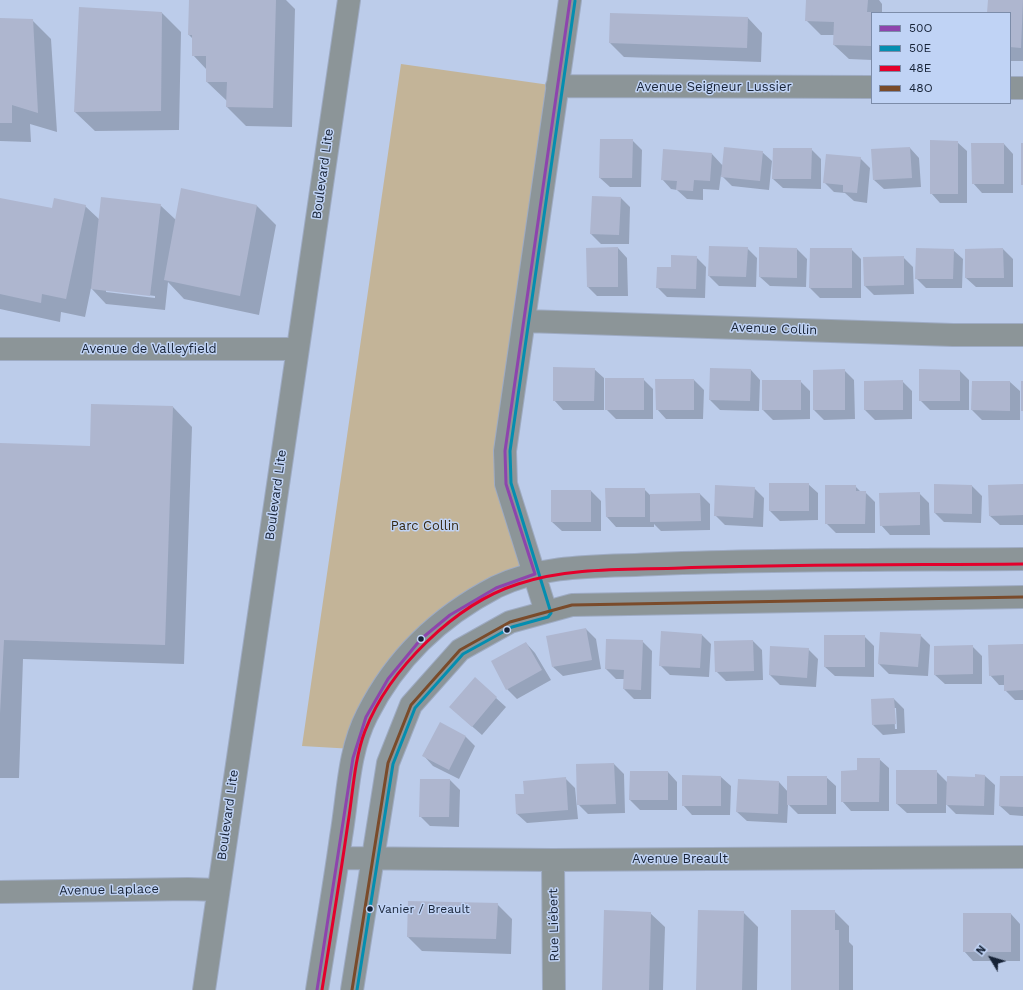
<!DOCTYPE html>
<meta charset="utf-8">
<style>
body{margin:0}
#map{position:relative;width:1023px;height:990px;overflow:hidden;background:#bcccea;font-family:"Work Sans",sans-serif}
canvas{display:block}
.legend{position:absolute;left:871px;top:12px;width:140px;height:92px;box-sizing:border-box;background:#c0d3f5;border:1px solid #7c8ca9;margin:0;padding:5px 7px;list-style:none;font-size:12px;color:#162236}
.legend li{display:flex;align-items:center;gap:8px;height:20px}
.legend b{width:20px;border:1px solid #7c8ca9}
.north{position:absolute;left:971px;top:938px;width:40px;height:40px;-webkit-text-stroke:3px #c0d3f5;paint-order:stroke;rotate:308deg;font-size:11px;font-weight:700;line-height:16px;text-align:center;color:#162236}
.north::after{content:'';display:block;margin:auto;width:14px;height:18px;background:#162236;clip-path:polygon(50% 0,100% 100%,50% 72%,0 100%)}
</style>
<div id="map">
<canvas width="1023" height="990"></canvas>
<ul class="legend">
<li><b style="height:5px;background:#8e44ad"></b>50O</li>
<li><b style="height:5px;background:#048eb0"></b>50E</li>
<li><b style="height:5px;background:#e4002b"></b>48E</li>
<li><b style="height:5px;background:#7a4b2a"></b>48O</li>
</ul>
<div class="north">N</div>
</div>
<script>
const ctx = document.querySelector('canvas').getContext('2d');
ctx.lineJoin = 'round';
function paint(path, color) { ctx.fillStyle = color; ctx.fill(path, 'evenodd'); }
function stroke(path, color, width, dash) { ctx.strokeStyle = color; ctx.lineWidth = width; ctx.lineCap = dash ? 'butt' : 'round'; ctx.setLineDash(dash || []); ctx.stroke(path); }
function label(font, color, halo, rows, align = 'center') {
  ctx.font = font + ' "Work Sans",sans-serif'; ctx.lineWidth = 3; ctx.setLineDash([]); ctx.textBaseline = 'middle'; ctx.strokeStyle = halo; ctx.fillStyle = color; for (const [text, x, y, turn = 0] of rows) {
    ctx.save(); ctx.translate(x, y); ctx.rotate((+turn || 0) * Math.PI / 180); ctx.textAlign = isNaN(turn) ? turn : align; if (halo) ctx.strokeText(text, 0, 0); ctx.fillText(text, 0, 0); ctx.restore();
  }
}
const green = new Path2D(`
 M401 64 557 86 500 472 535 569 496 588 377 690 354 749 302 746Z`);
const shadow = new Path2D(`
 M190 0H286L295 9 292 127 246 126 227 107V101L207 82V70L193 55V39L189 35Z
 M807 0H879L882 4V13H872V60L849 59 834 45 835 35H821L806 20Z
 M989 0H1023V61H1010V13H988Z
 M162 13 181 32 179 130 95 131 75 112Z
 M748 18 762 33 761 62 624 57 610 43Z
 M0 19 32 20 51 39 57 132 30 124 31 142 0 141Z
 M632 140 642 150 641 187H610L600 178Z
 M957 142 967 151V203H940L931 193Z
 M1004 144 1013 154V193H982L973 183Z
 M910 148 919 158 921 187 884 189 874 180Z
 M811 149 821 159V189L783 188 773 179Z
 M762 152 772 161 769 190 732 186 721 175 719 190 703 189V200L687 199 677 190 671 189 662 179 712 154 723 166Z
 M860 158 870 168 867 203 854 201 845 193 834 192 824 182Z
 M182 190 257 206 276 225 259 315 184 299 168 282 165 310 106 304 91 288 85 317 61 312 60 322 0 309V199L52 210 85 206 100 220 160 205 176 220ZM106 290 155 296V298L106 292Z
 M621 198 630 207 629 244H601L591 234Z
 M618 248 627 258 628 296H597L588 287Z
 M747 248 757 258 756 287 719 286 709 276Z
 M797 249 807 259 806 287 770 286 760 277Z
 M811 249H851L861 259V298H820L810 288Z
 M1003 249 1013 259V287H976L966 278Z
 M953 250 963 259 962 288H926L916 278Z
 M696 257 706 267 705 298 667 297 657 287 672 268Z
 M903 257 913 267 914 294 874 295 865 286Z
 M594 369 604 378V410H563L554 400Z
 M751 370 760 380 759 411 720 410 710 400Z
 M844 370 854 380 855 419 824 420 814 410V371Z
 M960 371 969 380V410H930L920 400Z
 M643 379 653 389V419H616L606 409Z
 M694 380 704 390 703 419H666L657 409Z
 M800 381 810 391V419L773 420 763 410Z
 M902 381 912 391V419L875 420 865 410V382Z
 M973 382H1010L1020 391V420H982L972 410Z
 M173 407 192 427 184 664 23 659 19 778H0V444L91 447Z
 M808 484 818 493V520L780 521 770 511Z
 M935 485 972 486 982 496 981 523 944 522 935 513Z
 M1023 485V525H1000L990 516Z
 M855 486 861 492H865L875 502V533H836L826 523Z
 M754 488 764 498 763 527 725 525 715 515Z
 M606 489H644L650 495 700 494 710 504V530L661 531 654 524V527H616L607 517Z
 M591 491 601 501V531H562L552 522Z
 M919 493 929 503 930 535H890L881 525Z
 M586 629 596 639 601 669 563 676 553 667Z
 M702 635 711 644 709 677 670 675 660 665Z
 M920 635 930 645 928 676 889 674 879 664Z
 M864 636 874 646V677L835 676 825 667Z
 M642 641 652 651 651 699H634L624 689V679H616L606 669Z
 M753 641 762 650 763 680 726 681 716 671Z
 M526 643 535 653 551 680 517 699 507 689Z
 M1023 645V700H1015L1005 690V685H999L990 675Z
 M972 646 982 656V684H945L935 675Z
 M808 649 818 659 816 687 780 685 770 675Z
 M475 679 506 707 482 735 450 707Z
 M894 699 904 709 905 733 883 735 873 725ZM894 708H896L897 729H895Z
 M440 724 466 737 475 746 459 779 433 766 424 756Z
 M879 759 889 768V811H851L842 801 858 771Z
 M614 764 624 774 625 813 588 814 577 803Z
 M936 771 948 783 976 778V775L985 776 995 785 994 815 956 814 946 804V813H907L897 804Z
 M668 772 677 782V810H640L630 800Z
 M721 777 731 786 730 815H692L683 805Z
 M826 777 836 786V814H798L788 804 787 823 747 821 737 812 779 782 788 792Z
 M1023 777V816L1010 815 1000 806Z
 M565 778 575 788 578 819 527 823 517 814 525 795Z
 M450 780 460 790 459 827 430 826 420 816Z
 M497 904 512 919 511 954 422 951 408 937Z
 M834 911 849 926V942L853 946V990H792Z
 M743 912 758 927 757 990H697Z
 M650 913 665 927 663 990H603Z
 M1011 914 1020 924V961H973L964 951Z`);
const building = new Path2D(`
 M189 0H276L273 108 226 107 227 82H206V56H192V35H188Z
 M806 0H868L867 12H872V46L833 45 834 22 805 21Z
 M988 0H1023L1021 48 1010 47V13H987Z
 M79 7 162 12 161 111 74 112Z
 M610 13 748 17 747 48 609 43Z
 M0 18 33 19 38 113 12 105V123H0Z
 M600 139H633L632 178H599Z
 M930 140 958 141V194H930Z
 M971 143H1004V184H972Z
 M1021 143H1023V185H1021Z
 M724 147 763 151 760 181 721 177Z
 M910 147 912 178 873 180 871 149Z
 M773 148H812L811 179H772Z
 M663 149 712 153 710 181 694 180 693 191 676 190 677 181 661 180Z
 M826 154 861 157 857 193 843 192V185L823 183Z
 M181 188 257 205 240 296 164 280Z
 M592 196 621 197 619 235 590 234Z
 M101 197 161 204 150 296 91 289Z
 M0 198 52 208 54 198 86 205 66 299 42 294 41 303 0 294Z
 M709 246 748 247 746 277 708 276Z
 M618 247V287H587L586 248Z
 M759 247 797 248V278L759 277Z
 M810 248H852V288H809Z
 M916 248 954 249 953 279H915Z
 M1003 248 1004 278H965V249Z
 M671 255 697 256 696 289 656 288 657 267H671Z
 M904 256V285L864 286 863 257Z
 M553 367 595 368 594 401H553Z
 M710 368 751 369 750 401 709 400Z
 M845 369V410H813V370Z
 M919 369 960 370V401H919Z
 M605 378H644V410H605Z
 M655 379H694V410H656Z
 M762 380H801V410H762Z
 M903 380V410H864V381Z
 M972 381H1010V411L971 410Z
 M1021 381H1023V411H1021Z
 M91 404 173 406 165 645 4 640 0 713V443L90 446Z
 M769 483H809V511H769Z
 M934 484 972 485V514L934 513Z
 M1023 484V515L989 516 988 485Z
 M715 485 755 487 753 518 714 516Z
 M825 485H856V491H866L865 524H825Z
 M605 488H645V517H606Z
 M551 490H591V522H551Z
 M920 492V525L880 526 879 493Z
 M700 493 701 521 650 522V494Z
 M586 628 592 660 552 667 546 636Z
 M661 631 702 634 700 668 659 666Z
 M880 632 921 634 918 667 878 664Z
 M824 635H865V667H824Z
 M606 639 643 640 641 690 623 689 624 670 605 669Z
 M753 640 754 671 715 672 714 641Z
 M526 642 542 670 506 690 491 661Z
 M1023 644V690L1004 691V675L989 676 988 645Z
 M973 645V674L934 675V646Z
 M770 646 809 648 807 678 769 675Z
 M475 677 497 697 472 727 449 707Z
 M894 698 896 724 872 725 871 699Z
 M440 722 466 736 449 770 422 756Z
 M857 758H880L879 802H841V771L857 770Z
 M614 763 616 804 577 805 576 764Z
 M896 770H937V804H896Z
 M630 771H668V800H629Z
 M975 774 985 775 984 806 946 805 947 776 975 777Z
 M682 775 721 776V806H682Z
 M787 776H827V805H787Z
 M1000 776H1023V807L999 806Z
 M566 777 568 810 516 814 515 794H524L523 781Z
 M420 779H450L449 817H419Z
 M738 779 779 781 778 814 736 812Z
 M408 901 498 903 496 939 407 937Z
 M604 910 651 912 649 990H602Z
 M698 910 744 911 742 990H696Z
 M791 910H835V930H839V990H791Z
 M963 913H1011V952H963Z`);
const minor = new Path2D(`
 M557 86 872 87
 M1010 88H1023
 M525 321 953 335H1023
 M0 349H297
 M546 612 506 484 505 451 570 0
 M338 858 553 860 1023 857
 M553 860 554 990
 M0 892 188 889 218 890
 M204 990 349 0
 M317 990C325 939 334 888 341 837 348 797 348 752 367 715 395 659 440 616 496 587 546 563 604 567 658 564 780 559 901 560 1023 559
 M352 990 388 763 411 705 460 650 510 622 572 605 1023 597`);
const bus1 = new Path2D(`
 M317 990 353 758 366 717 388 679 421 639 450 615 496 588 535 574 506 484 505 451 570 0`);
const bus2 = new Path2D(`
 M357 990 393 764 415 708 463 654 512 627 548 617 551 613 511 483 510 451 575 1`);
const bus3 = new Path2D(`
 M322 990C331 934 340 879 348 823 353 793 354 760 365 731 389 669 455 604 518 584 570 567 627 570 681 568 795 564 909 565 1023 564`);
const bus4 = new Path2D(`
 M352 990 388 763 411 705 460 650 510 622 572 605 1023 597`);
const markers = [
 [507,630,3.5,"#162236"],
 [421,639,3.5,"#162236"],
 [370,909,3.5,"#162236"]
];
const busNames = [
 ["Vanier / Breault",378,909]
];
const streetNames = [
 ["Avenue Seigneur Lussier",714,87],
 ["Boulevard Lite",323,174,-82],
 ["Avenue Collin",774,329,2],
 ["Avenue de Valleyfield",149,349],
 ["Boulevard Lite",276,495,-82],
 ["Boulevard Lite",228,815,-82],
 ["Avenue Breault",680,859],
 ["Avenue Laplace",109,890,-1],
 ["Rue Liébert",554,925,-91]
];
const parkNames = [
 ["Parc Collin",425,526]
];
paint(green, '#c3b498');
paint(shadow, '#0003');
paint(building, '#aeb6cf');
stroke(minor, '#9eabc3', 24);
stroke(minor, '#8c9598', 22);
stroke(bus1, '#8e44ad', 3);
stroke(bus2, '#048eb0', 3);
stroke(bus3, '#e4002b', 3);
stroke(bus4, '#7a4b2a', 3);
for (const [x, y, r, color] of markers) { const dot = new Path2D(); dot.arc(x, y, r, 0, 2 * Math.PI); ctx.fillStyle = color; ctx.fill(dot); stroke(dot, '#c0d3f5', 1.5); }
label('12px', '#162236', '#c0d3f5', busNames, 'left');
label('13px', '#162236', '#c0d3f5', streetNames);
label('13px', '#342914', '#c0d3f5', parkNames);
</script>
